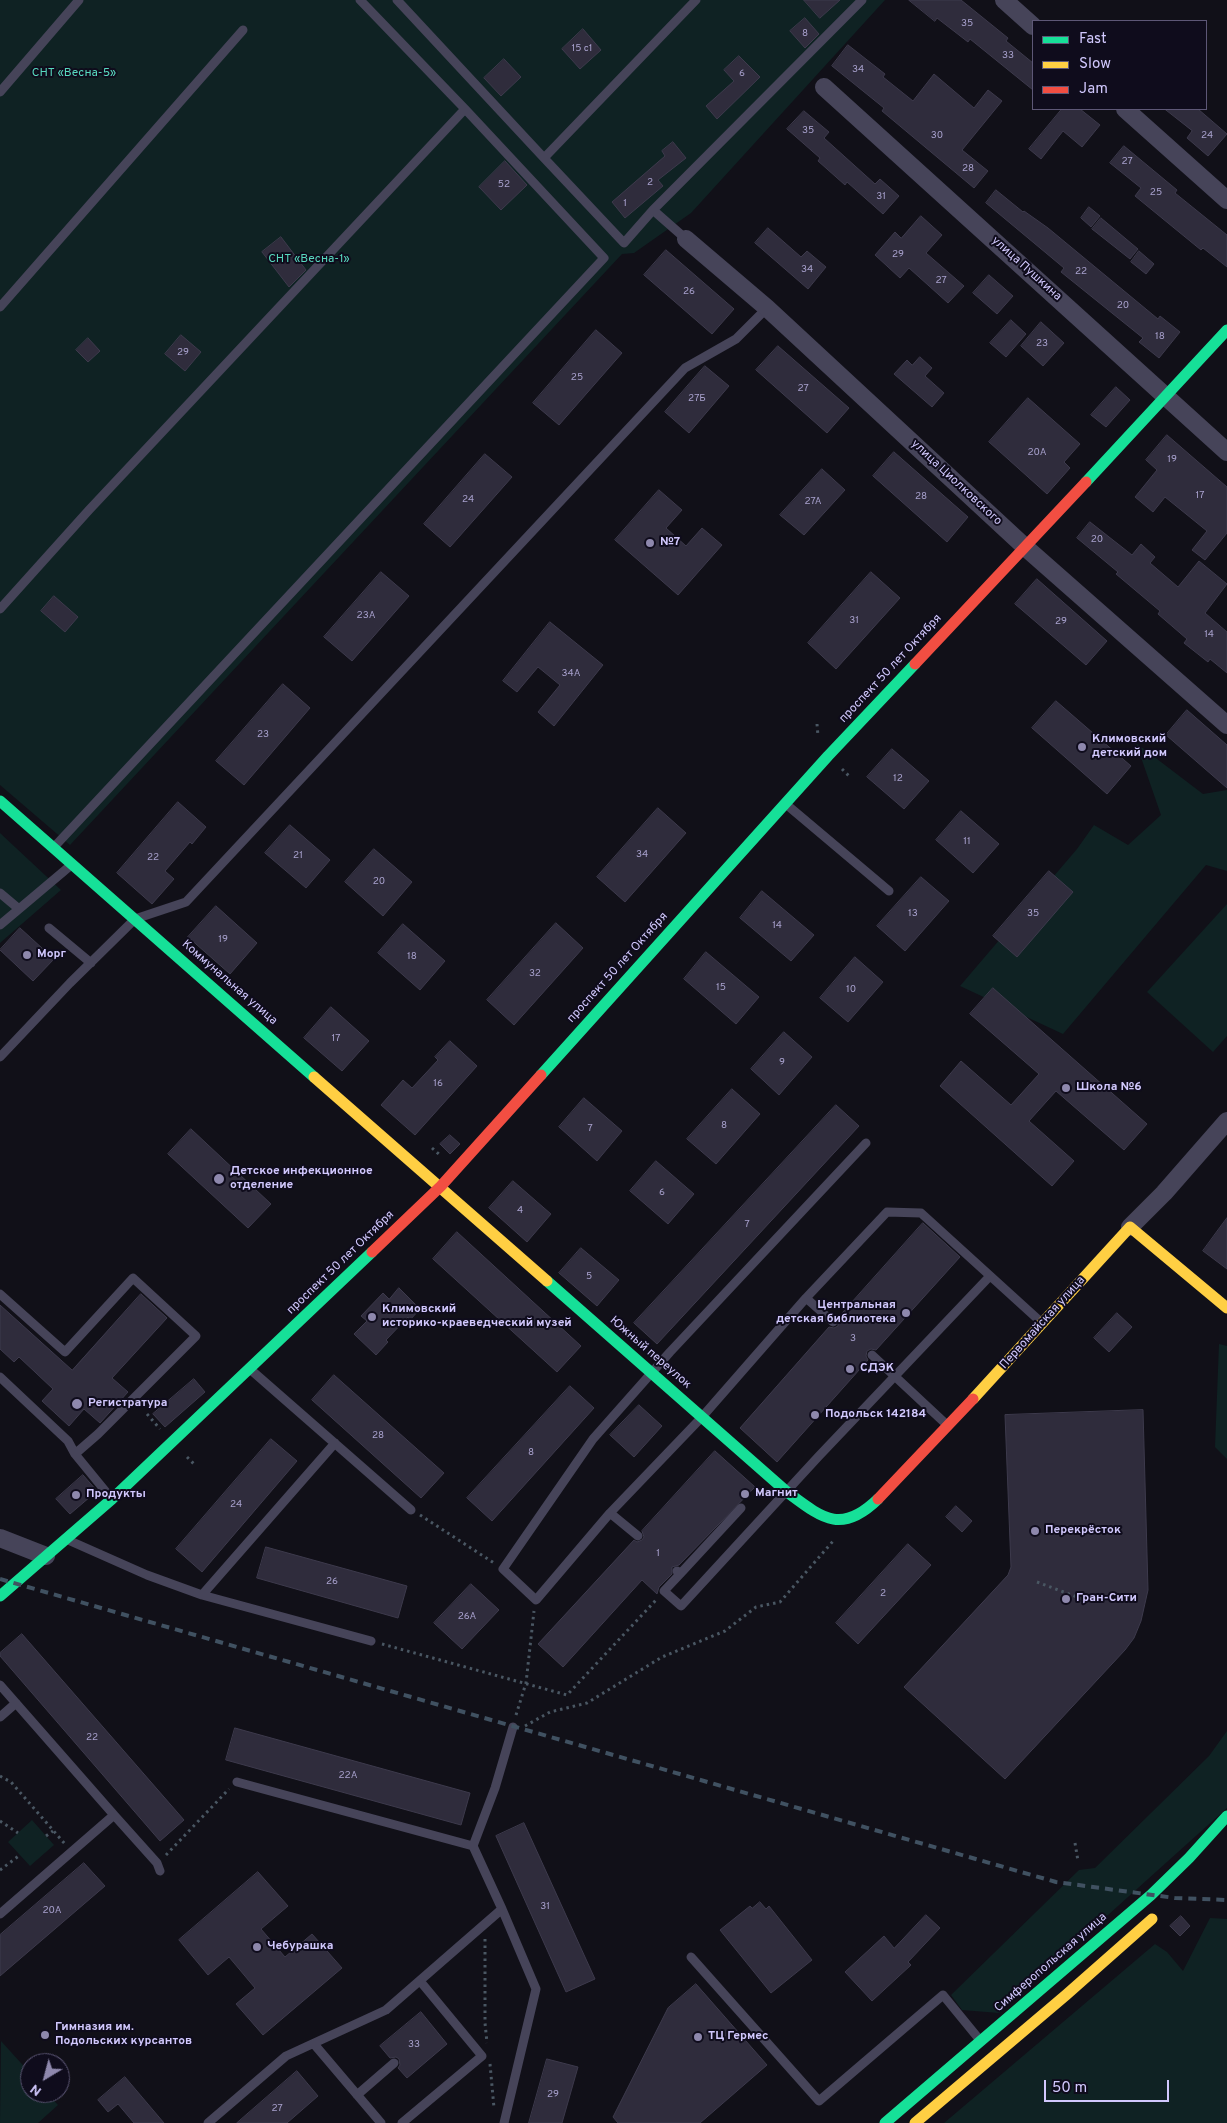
<!DOCTYPE html>
<meta charset="utf-8">
<style>
body{margin:0}
#map{position:relative;width:1227px;height:2123px;overflow:hidden;background:#111018;font-family:Overpass,sans-serif}
canvas{display:block}
.legend{position:absolute;left:1032px;top:20px;width:175px;height:90px;box-sizing:border-box;background:#0f0c1c;border:1px solid #5d5776;margin:0;padding:6px 9px;list-style:none;font-size:15px;color:#d1c8fd}
.legend li{display:flex;align-items:center;gap:10px;height:25px}
.legend b{width:25px;border:1px solid #5d5776}
.north{position:absolute;left:20px;top:2053px;width:50px;height:50px;box-sizing:border-box;background:#0f0c1c;border:1px solid #5d5776;border-radius:50%;rotate:217deg;font-size:14px;font-weight:700;line-height:20px;text-align:center;color:#d1c8fd}
.north::after{content:'';display:block;margin:auto;width:18px;height:22px;background:#8e88ad;clip-path:polygon(50% 0,100% 100%,50% 72%,0 100%)}
.scale{position:absolute;left:1044px;top:2080px;width:125px;height:22px;box-sizing:border-box;border:2px solid #d1c8fd;border-top:0;padding-left:6px;font-size:15px;line-height:18px;white-space:nowrap;color:#d1c8fd;-webkit-text-stroke:4px #0f0c1c;paint-order:stroke}
</style>
<div id="map">
<canvas width="1227" height="2123"></canvas>
<ul class="legend">
<li><b style="height:6px;background:#16e098"></b>Fast</li>
<li><b style="height:6px;background:#ffcf43"></b>Slow</li>
<li><b style="height:6px;background:#f24e42"></b>Jam</li>
</ul>
<div class="north">N</div>
<div class="scale">50 m</div>
</div>
<script>
const ctx = document.querySelector('canvas').getContext('2d');
ctx.lineJoin = 'round';
function paint(path, color) { ctx.fillStyle = color; ctx.fill(path, 'evenodd'); }
function stroke(path, color, width, dash) { ctx.strokeStyle = color; ctx.lineWidth = width; ctx.lineCap = dash ? 'butt' : 'round'; ctx.setLineDash(dash || []); ctx.stroke(path); }
function label(font, color, halo, rows, align = 'center') {
  ctx.font = font + ' Overpass,sans-serif'; ctx.lineWidth = 4; ctx.setLineDash([]); ctx.textBaseline = 'middle'; ctx.strokeStyle = halo; ctx.fillStyle = color; for (const [text, x, y, turn = 0] of rows) {
    ctx.save(); ctx.translate(x, y); ctx.rotate((+turn || 0) * Math.PI / 180); ctx.textAlign = isNaN(turn) ? turn : align; if (halo) ctx.strokeText(text, 0, 0); ctx.fillText(text, 0, 0); ctx.restore();
  }
}
const green = new Path2D(`
 M0 0H885L691 213 634 253 622 254 70 845 0 785Z
 M1136 743 1203 794 1227 790V871L1206 865 1063 1034 960 986 1077 849 1094 825 1128 845 1161 815Z
 M0 833 61 890 0 943Z
 M1227 904V1036L1213 1052 1147 992Z
 M1219 1344 1227 1346V1459L1215 1447Z
 M1227 1731V1808L999 2013 962 2010 951 1995 1079 1870 1095 1868 1209 1756Z
 M32 1820 54 1845 30 1866 8 1842Z
 M1210 1918 1227 1919V2123H944L1155 1944 1167 1952 1183 1971Z
 M1 2041 30 2073V2093H47L58 2105 38 2123H0Z`);
const building = new Path2D(`
 M804 0H840L820 18Z
 M909 0H961L1008 38 1006 41 1033 63V90L970 39 968 42 937 18 935 21Z
 M805 18 819 34 805 48 790 31Z
 M583 29 601 50 580 69 562 49Z
 M848 45 885 74 883 77 913 101 934 74 974 108 988 90 1002 101 962 150 988 171 974 188 882 111 884 108 832 66Z
 M739 56 760 77 717 119 706 106 734 81 724 70Z
 M504 59 521 77 501 96 484 78Z
 M1062 109H1080L1100 125 1082 147 1063 131 1041 159 1029 149Z
 M1165 109H1198L1227 134 1208 156 1187 138 1192 131Z
 M804 111 829 132 824 138 875 184 880 179 899 196 883 214 847 182 845 185 818 161 820 158 787 129Z
 M673 142 686 158 658 180 663 186 625 218 612 202 665 156 662 151Z
 M1124 146 1177 190 1175 193 1227 235V267L1203 248 1201 250 1135 196 1141 188 1110 163Z
 M505 161 527 185 501 210 479 187Z
 M996 190 1023 212 1024 211 1048 228 1158 319 1160 316 1180 332 1159 358 1139 342 1143 338 1061 272 1064 268 986 203Z
 M1089 207 1100 216 1091 227 1081 218Z
 M921 216 942 235 926 253 964 286 948 303 909 268 900 278 875 255 895 232 901 238Z
 M1101 218 1138 249 1130 259 1092 229Z
 M768 228 801 257 807 251 826 267 808 289 755 243Z
 M281 237 306 270 289 287 262 252Z
 M666 250 734 309 712 334 644 275Z
 M1139 251 1154 264 1146 274 1131 262Z
 M989 275 1013 296 997 314 973 293Z
 M1011 320 1026 334 1006 357 990 343Z
 M1041 322 1064 343 1043 366 1021 346Z
 M596 330 622 353 559 425 533 403Z
 M181 335 201 352 185 371 165 354Z
 M88 338 100 351 88 362 76 350Z
 M778 346 849 408 827 433 756 370Z
 M920 357 932 368 925 376 944 393 932 407 894 374 907 360 912 365Z
 M705 366 729 386 689 433 665 412Z
 M1116 387 1130 400 1106 427 1091 415Z
 M1028 398 1080 444 1064 462 1070 468 1047 494 989 442Z
 M1167 435 1227 487V533L1205 560 1192 550 1207 531 1165 497 1153 512 1135 497 1157 470 1146 460Z
 M894 452 968 517 947 542 873 476Z
 M485 454 512 477 450 547 424 524Z
 M822 469 845 490 804 535 780 515Z
 M659 490 682 510 666 528 686 546 702 528 722 545 678 595 615 540Z
 M1090 522 1132 555 1141 544 1155 557 1150 563 1178 587 1199 561 1227 584 1205 613 1227 632V673L1210 659 1208 662 1184 643 1187 639 1158 614 1160 611 1116 574 1118 572 1077 538Z
 M381 572 409 596 352 661 324 637Z
 M871 572 900 598 836 669 808 643Z
 M1037 579 1107 641 1086 665 1015 604Z
 M54 596 78 617 65 632 41 611Z
 M550 622 603 665 554 726 538 712 560 685 538 667 517 692 503 681Z
 M283 684 310 708 244 785 216 761Z
 M1056 701 1131 766 1107 794 1032 728Z
 M1187 710 1227 745V788L1166 735Z
 M892 749 929 781 904 809 867 777Z
 M178 802 206 827 192 844 190 842 165 871 174 879 152 904 117 873Z
 M658 808 686 833 625 902 597 877Z
 M961 811 999 844 973 873 936 840Z
 M290 825 330 860 306 888 265 853Z
 M374 849 412 882 383 916 345 882Z
 M1049 871 1073 892 1017 957 993 936Z
 M921 877 949 901 905 951 877 926Z
 M762 891 814 935 791 961 740 918Z
 M216 906 257 943 230 974 188 937Z
 M556 923 583 948 514 1025 487 1000Z
 M403 924 445 961 420 990 378 953Z
 M20 928 54 959 33 981 0 950Z
 M706 952 759 997 736 1024 684 979Z
 M855 957 883 982 848 1022 820 998Z
 M993 988 1147 1124 1124 1150 1056 1091 1029 1121 1074 1161 1052 1186 940 1086 961 1061 1011 1105 1039 1074 970 1014Z
 M331 1007 369 1041 342 1071 304 1038Z
 M784 1032 812 1057 779 1095 751 1069Z
 M450 1041 477 1066 415 1135 381 1105 403 1080 412 1088 438 1060 435 1057Z
 M732 1089 760 1114 716 1164 687 1139Z
 M584 1098 622 1131 597 1161 559 1127Z
 M836 1105 859 1126 657 1344 634 1323Z
 M191 1129 271 1204 248 1228 168 1154Z
 M450 1135 460 1144 450 1154 440 1144Z
 M656 1161 694 1194 668 1224 630 1191Z
 M513 1181 551 1214 527 1242 489 1208Z
 M1227 1218V1269L1203 1251Z
 M923 1223 960 1257 876 1350 871 1349 867 1351 866 1356 868 1360 777 1462 740 1428 829 1327 834 1328 838 1326V1318Z
 M457 1232 581 1346 557 1372 433 1259Z
 M581 1248 619 1280 597 1306 559 1273Z
 M399 1288 420 1309 410 1320 408 1317 386 1340 388 1342 376 1355 354 1334 367 1321 361 1316 383 1293 389 1299Z
 M141 1294 167 1318 112 1378 128 1392 100 1423 84 1409 69 1426 42 1401 53 1389 19 1357 14 1362 0 1349V1305L72 1370Z
 M1117 1313 1132 1327 1109 1352 1094 1338Z
 M334 1375 444 1473 421 1498 312 1400Z
 M194 1379 205 1392 165 1427 153 1414Z
 M570 1386 594 1408 492 1521 467 1498Z
 M639 1405 662 1426 634 1457 610 1435Z
 M1143 1410 1148 1590 1141 1621 1134 1638 1125 1650 1005 1779 904 1687 1008 1575 1011 1567 1005 1415Z
 M271 1439 297 1461 202 1572 176 1549Z
 M715 1451 755 1487 679 1565 672 1567V1574L659 1587 657 1594 642 1580 563 1667 538 1644 634 1540 637 1542 642 1540 644 1537 642 1531Z
 M83 1475 97 1491 70 1514 56 1499Z
 M956 1506 972 1521 962 1532 946 1517Z
 M908 1544 931 1565 858 1644 836 1623Z
 M266 1547 407 1586 398 1618 257 1578Z
 M471 1584 499 1610 462 1649 434 1623Z
 M22 1634 184 1820 160 1841 0 1656V1653Z
 M235 1728 470 1793 461 1825 226 1760Z
 M524 1823 595 1979 566 1992 496 1836Z
 M84 1863 105 1886 0 1976V1935Z
 M258 1872 288 1906 261 1929 285 1957 312 1934 342 1968 263 2035 236 2004 255 1988 229 1957 208 1975 179 1940Z
 M760 1902 766 1909 769 1906 812 1960 771 1993 720 1930 750 1906 752 1908Z
 M926 1915 940 1928 908 1962 911 1965 872 2001 845 1972 884 1936 894 1948Z
 M1181 1916 1190 1926 1180 1936 1170 1926Z
 M696 1984 767 2065 700 2123H618L613 2117 668 2008Z
 M421 2012 447 2044 407 2078 398 2068 400 2065 399 2059 396 2057 390 2058 380 2046Z
 M547 2059 578 2067 562 2123H529Z
 M297 2071 318 2096 287 2123H237Z
 M125 2077 164 2123H134L118 2104 108 2112 98 2100Z`);
const path = new Path2D(`
 M817 724 818 736
 M842 769 850 777
 M432 1148 441 1156
 M147 1414 160 1429
 M187 1457 196 1466
 M420 1515 494 1563
 M1037 1582 1085 1600
 M382 1644 567 1695 657 1599
 M516 1715 526 1683 534 1611
 M525 1726 550 1712 587 1703 662 1657 725 1631 756 1607 780 1602 834 1540
 M0 1776 11 1782 65 1844
 M0 1821 18 1833
 M46 1836 53 1831
 M1075 1843 1078 1861
 M166 1855 229 1789
 M0 1870 20 1855
 M485 1939V2023L487 2043
 M490 2064 494 2108`);
const lane = new Path2D(`
 M397 0 544 158
 M696 0 544 158 624 243 653 210 862 0
 M0 92 79 0
 M653 210 686 239
 M0 307 243 30
 M0 609 89 510 465 109
 M787 805 889 891
 M55 846 604 258 465 109 360 0
 M0 893 19 909 70 866
 M0 925 19 909
 M49 928 91 963
 M0 1057 70 983 135 919 186 902 685 368 736 339 767 308
 M866 1143 670 1352 593 1439 503 1569 536 1600 610 1513 702 1417 806 1298 887 1212 921 1213 1042 1323
 M0 1294 65 1352 133 1278 196 1336 98 1434 75 1454
 M806 1298 833 1322
 M872 1355 946 1424
 M251 1370 411 1510
 M0 1377 68 1441 75 1454 111 1498
 M610 1513 638 1536
 M68 1540 147 1575 202 1595 371 1641
 M677 1571 680 1574 664 1591 681 1606 818 1457 990 1276
 M680 1574 741 1508
 M202 1595 335 1443
 M0 1685 114 1815
 M0 1717 16 1703
 M473 1846 495 1788 513 1727
 M502 1909 536 1989 504 2123
 M0 1914 114 1815 157 1863 160 1871
 M691 1957 819 2101 943 1995 979 2039
 M314 2044 381 2123
 M357 2095 394 2063
 M208 2123 286 2056 386 2010 502 1909 473 1846 237 1782
 M402 2123 482 2056 420 1981`);
const street = new Path2D(`
 M1004 0 1033 26
 M824 87 1227 452
 M1125 109 1227 200
 M686 239 767 308 1025 547 1227 725
 M1130 1227 1164 1193 1227 1121
 M0 1538 46 1556`);
const fast = new Path2D(`
 M1086 482 1227 330
 M0 801 314 1077
 M541 1075 828 756 915 664
 M547 1281 787 1492C822 1518 841 1535 878 1499
 M0 1596 112 1499 372 1252
 M885 2123 1151 1895 1189 1858 1227 1816`);
const slow = new Path2D(`
 M314 1077 547 1281
 M973 1399 1130 1227 1227 1308
 M915 2123 1066 1995 1152 1919`);
const jam = new Path2D(`
 M915 664 1086 482
 M372 1252 441 1186 541 1075
 M878 1499 973 1399`);
const rail = new Path2D(`
 M0 1579 1056 1882 1175 1898 1227 1900`);
const markers = [
 [650,543,5,"#8e88ad"],
 [1082,747,5,"#8e88ad"],
 [27,955,5,"#8e88ad"],
 [1066,1088,5,"#8e88ad"],
 [219,1179,6,"#8e88ad"],
 [906,1313,5,"#8e88ad"],
 [372,1317,5,"#8e88ad"],
 [850,1369,5,"#8e88ad"],
 [77,1404,6,"#8e88ad"],
 [815,1415,5,"#8e88ad"],
 [745,1494,5,"#8e88ad"],
 [76,1495,5,"#8e88ad"],
 [1035,1531,5,"#8e88ad"],
 [1066,1599,5,"#8e88ad"],
 [257,1947,5,"#8e88ad"],
 [45,2035,5,"#8e88ad"],
 [698,2037,5,"#8e88ad"]
];
const numberNames = [
 ["35",967,24],
 ["8",805,34],
 ["15 с1",582,49],
 ["33",1008,56],
 ["34",858,70],
 ["6",742,74],
 ["35",808,131],
 ["30",937,136],
 ["24",1207,136],
 ["27",1127,162],
 ["28",968,169],
 ["2",650,183],
 ["52",504,185],
 ["25",1156,193],
 ["31",881,197],
 ["1",625,204],
 ["29",898,255],
 ["34",807,270],
 ["22",1081,272],
 ["27",941,281],
 ["26",689,292],
 ["20",1123,306],
 ["18",1160,337],
 ["23",1042,344],
 ["29",183,353],
 ["25",577,378],
 ["27",803,389],
 ["27Б",697,399],
 ["20А",1037,453],
 ["19",1172,460],
 ["17",1200,496],
 ["28",921,497],
 ["24",468,500],
 ["27А",813,502],
 ["20",1097,540],
 ["23А",366,616],
 ["31",854,621],
 ["29",1061,622],
 ["14",1209,635],
 ["34А",571,674],
 ["23",263,735],
 ["12",898,779],
 ["11",967,842],
 ["34",642,855],
 ["21",298,856],
 ["22",153,858],
 ["20",379,882],
 ["13",913,914],
 ["35",1033,914],
 ["14",777,926],
 ["19",223,940],
 ["18",412,957],
 ["32",535,974],
 ["15",721,988],
 ["10",851,990],
 ["17",336,1039],
 ["9",782,1063],
 ["16",438,1084],
 ["8",724,1126],
 ["7",590,1129],
 ["6",662,1193],
 ["4",520,1211],
 ["7",747,1225],
 ["5",589,1277],
 ["3",853,1339],
 ["28",378,1436],
 ["8",531,1453],
 ["24",236,1505],
 ["1",658,1554],
 ["26",332,1582],
 ["2",883,1594],
 ["26А",467,1617],
 ["22",92,1738],
 ["22А",348,1776],
 ["31",545,1907],
 ["20А",52,1911],
 ["33",414,2045],
 ["29",553,2095],
 ["27",277,2109]
];
const parkNames = [
 ["СНТ «Весна-5»",74,74],
 ["СНТ «Весна-1»",309,260]
];
const streetNames = [
 ["улица Пушкина",1026,269,42],
 ["улица Циолковского",956,483,43],
 ["проспект 50 лет Октября",891,669,-47],
 ["проспект 50 лет Октября",618,968,-48],
 ["Коммунальная улица",229,983,41],
 ["проспект 50 лет Октября",341,1263,-44],
 ["Первомайская улица",1043,1323,-48],
 ["Южный переулок",650,1353,41],
 ["Симферопольская улица",1051,1963,-41]
];
const poiNames = [
 ["№7",660,543],
 ["Климовский",1092,740],
 ["детский дом",1092,754],
 ["Морг",37,955],
 ["Школа №6",1076,1088],
 ["Детское инфекционное",230,1172],
 ["отделение",230,1186],
 ["Центральная",896,1306,"right"],
 ["детская библиотека",896,1320,"right"],
 ["Климовский",382,1310],
 ["историко-краеведческий музей",382,1324],
 ["СДЭК",860,1369],
 ["Регистратура",88,1404],
 ["Подольск 142184",825,1415],
 ["Магнит",755,1494],
 ["Продукты",86,1495],
 ["Перекрёсток",1045,1531],
 ["Гран-Сити",1076,1599],
 ["Чебурашка",267,1947],
 ["Гимназия им.",55,2028],
 ["Подольских курсантов",55,2042],
 ["ТЦ Гермес",708,2037]
];
paint(green, '#0f2223');
paint(building, '#2f2c3c');
stroke(building, '#3d3a4c', 1);
stroke(path, '#4a5763', 3, [2.5, 4]);
stroke(lane, '#464459', 9);
stroke(street, '#464459', 18);
stroke(fast, '#16e098', 11);
stroke(slow, '#ffcf43', 11);
stroke(jam, '#f24e42', 11);
stroke(rail, '#405161', 4, [8, 6]);
for (const [x, y, r, color] of markers) { const dot = new Path2D(); dot.arc(x, y, r, 0, 2 * Math.PI); ctx.fillStyle = color; ctx.fill(dot); stroke(dot, '#0f0c1c', 2); }
label('10px', '#a8a1cd', null, numberNames);
label('12px', '#58d9bf', '#0f0c1c', parkNames);
label('12px', '#d1c8fd', '#0f0c1c', streetNames);
label('bold 12px', '#d1c8fd', '#0f0c1c', poiNames, 'left');
</script>
